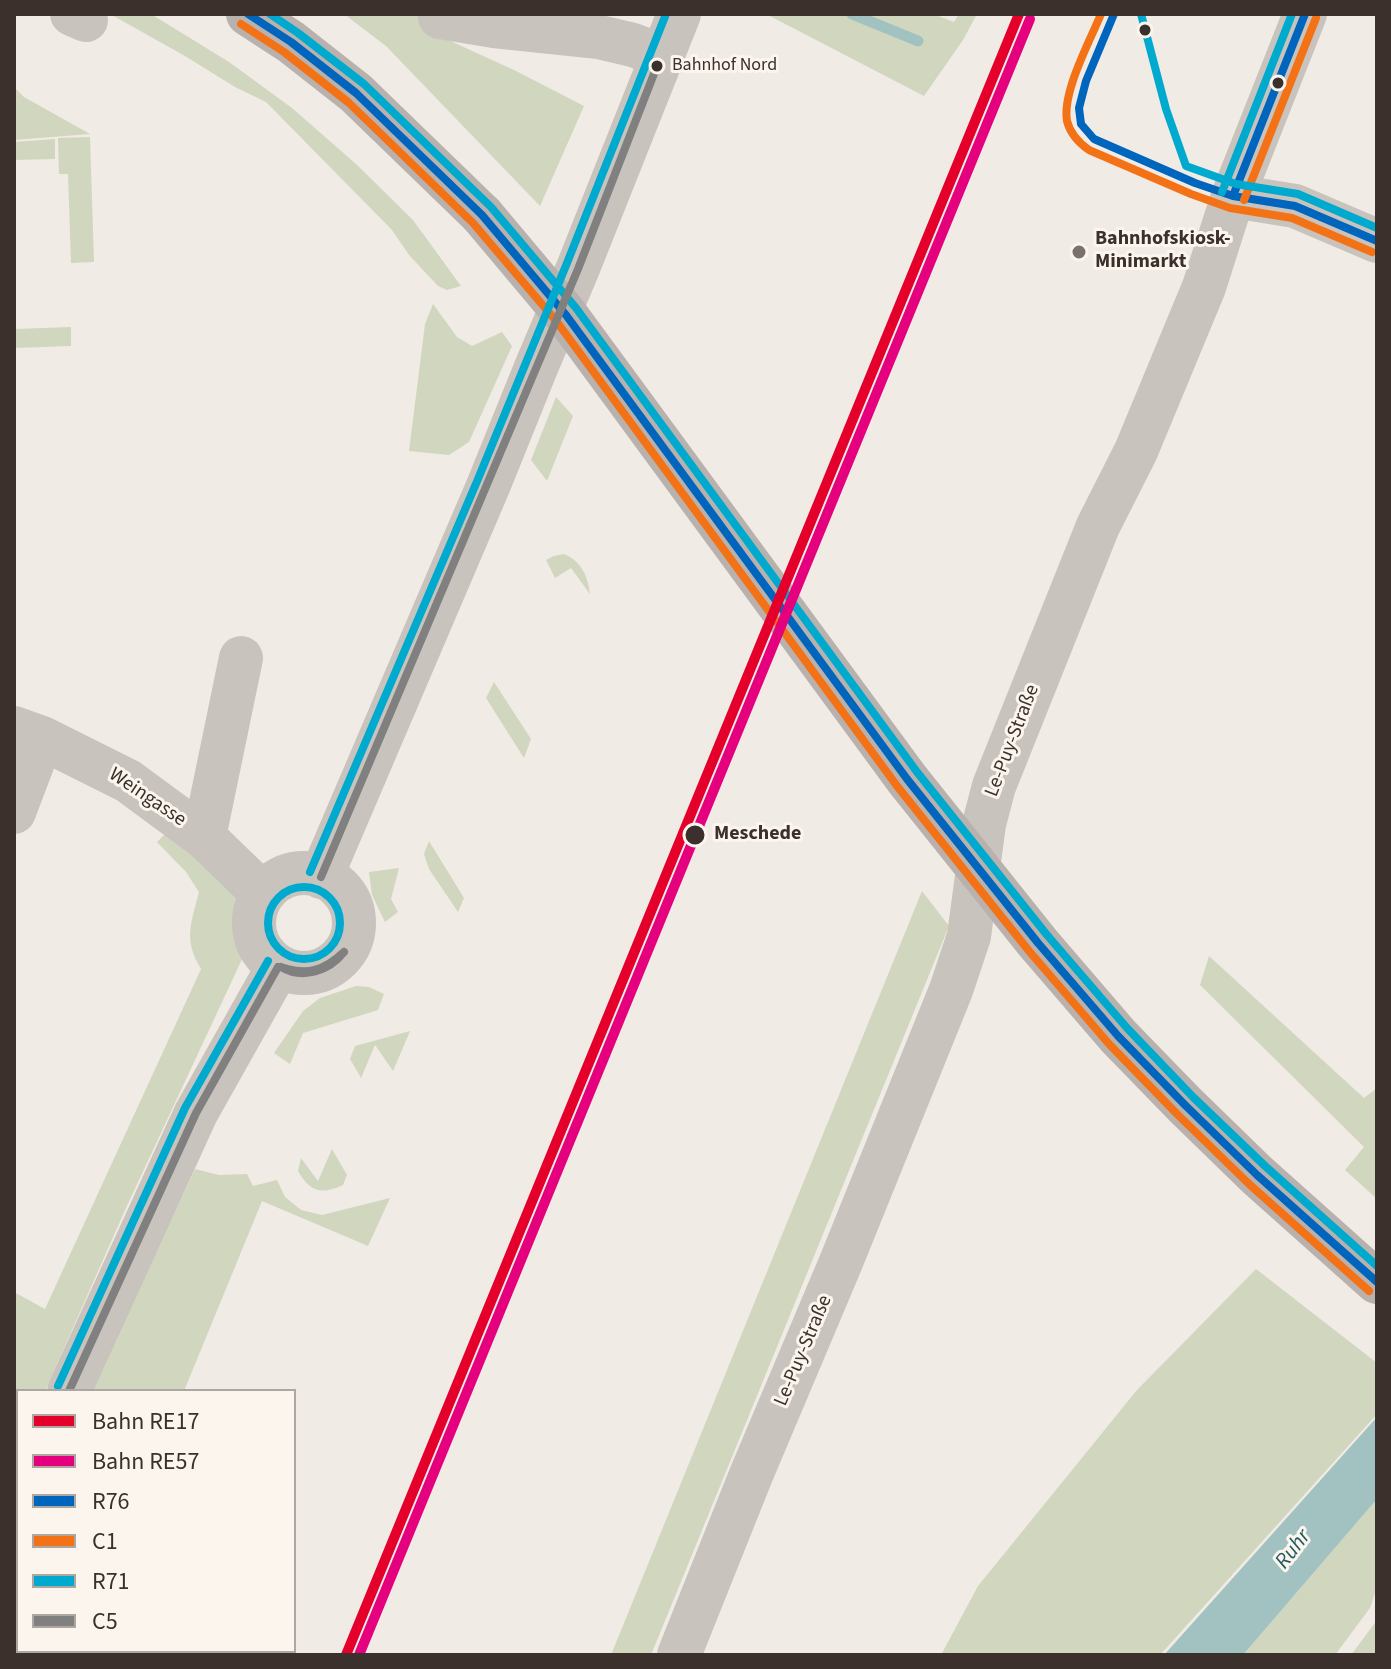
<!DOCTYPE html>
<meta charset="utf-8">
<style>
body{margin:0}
#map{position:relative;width:1391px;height:1669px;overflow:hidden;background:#f0ebe5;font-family:"Source Sans 3",sans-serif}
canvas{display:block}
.frame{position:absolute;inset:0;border:16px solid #3b302b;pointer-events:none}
.legend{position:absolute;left:16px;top:1389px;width:280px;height:264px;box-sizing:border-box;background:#fbf5ee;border:2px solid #aea6a0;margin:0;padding:10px 14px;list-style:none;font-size:24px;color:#3b302b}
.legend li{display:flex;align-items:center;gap:16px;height:40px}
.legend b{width:40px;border:2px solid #aea6a0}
</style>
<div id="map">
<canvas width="1391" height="1669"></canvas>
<div class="frame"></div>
<ul class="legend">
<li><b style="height:10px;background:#e4002b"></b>Bahn RE17</li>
<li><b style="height:10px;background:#e5007d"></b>Bahn RE57</li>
<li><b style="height:10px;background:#0065bd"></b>R76</li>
<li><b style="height:10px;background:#f47216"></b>C1</li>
<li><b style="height:10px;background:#00a9ce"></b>R71</li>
<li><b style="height:10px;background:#808080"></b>C5</li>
</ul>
</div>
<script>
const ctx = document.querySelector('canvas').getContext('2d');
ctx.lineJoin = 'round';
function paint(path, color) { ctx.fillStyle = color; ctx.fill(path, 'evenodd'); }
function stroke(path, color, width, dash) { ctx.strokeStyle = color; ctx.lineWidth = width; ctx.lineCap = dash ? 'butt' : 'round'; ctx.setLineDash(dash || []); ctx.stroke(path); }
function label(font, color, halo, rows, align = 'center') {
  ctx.font = font + ' "Source Sans 3",sans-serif'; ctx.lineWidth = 6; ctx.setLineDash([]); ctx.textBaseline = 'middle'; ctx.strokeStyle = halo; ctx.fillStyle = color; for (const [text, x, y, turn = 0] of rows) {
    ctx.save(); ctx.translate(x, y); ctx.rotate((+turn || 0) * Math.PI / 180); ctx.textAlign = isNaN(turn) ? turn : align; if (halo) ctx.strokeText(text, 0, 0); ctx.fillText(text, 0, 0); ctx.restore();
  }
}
const green = new Path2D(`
 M110 14H151L229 62 292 108 356 164 413 220 461 286 447 290 438 286 409 255 392 230 266 102 235 87 185 56Z
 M344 14H440L446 39 514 70 584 106 540 206 386 46Z
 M766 14H933L954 22 959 14H977L963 40 924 96Z
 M14 87 24 97 90 134 14 140Z
 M90 137 94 262 71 263 68 174H59L58 138Z
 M55 139V159L14 160V142Z
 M433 304 457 337 472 346 502 332 512 346 469 442 449 455 409 451 425 324Z
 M71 327V346L14 348V329Z
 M556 397 573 416 547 481 531 460Z
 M564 554C581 561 588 576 590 594L571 568 555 578 546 560 554 556Z
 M494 682 531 739 524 758 486 698Z
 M168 831 244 889 240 912 243 957 126 1208 45 1391H18V1452L14 1461V1292L45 1309 201 969C183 939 191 924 199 892L186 872 157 842Z
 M429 841 464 898 458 912 429 869 424 854Z
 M399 868 391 899 398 912 385 922 372 895 369 872Z
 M922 891 949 926 651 1655H611Z
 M1209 956 1364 1098 1377 1088V1199L1345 1170 1364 1147 1200 985Z
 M356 986 369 987 384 994 378 1010 303 1033 290 1064 274 1053 303 1011 320 998Z
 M410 1031 393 1071 375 1045 361 1078 350 1059 355 1046Z
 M332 1149 347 1175 343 1185C321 1195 310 1192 298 1171L301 1158 318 1181Z
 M195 1169 219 1175 247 1174 253 1186 277 1180 285 1197 301 1210 322 1215 390 1198 368 1246 262 1201 184 1391H91Z
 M1256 1269 1377 1363V1414L1160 1655H941L978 1586 1137 1390Z
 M1377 1499V1587L1370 1608 1335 1655H1243Z
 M1377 1620V1655H1351Z`);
const water = new Path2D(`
 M1377 1417V1499L1243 1655H1164Z`);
const stream = new Path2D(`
 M852 14 918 41`);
const minor = new Path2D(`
 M72 14 86 20
 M440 17 494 26 599 37 633 45 662 56
 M1233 196 1295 206 1377 241
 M14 728 42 738 128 781 204 837 263 894
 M14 812 42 738
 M204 837 241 658
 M254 923a50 50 0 1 1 100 0a50 50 0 1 1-100 0Z
 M321 877 489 484 535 370 578 268 679 14
 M69 1391 196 1113 278 967
 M14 1515 18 1505
 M679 1655 751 1475 841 1262 951 990 969 936 984 824 994 786 1098 526 1136 451 1204 287 1233 196 1305 14`);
const primary = new Path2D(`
 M248 14 291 42 356 93 482 215`);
const primaryBridge = new Path2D(`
 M482 215 566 315 907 779 1038 943 1118 1036 1185 1105 1257 1175 1377 1282`);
const bus1 = new Path2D(`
 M248 14 291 42 356 93 482 215 566 315 907 779 1038 943 1118 1036 1185 1105 1257 1175 1377 1282
 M1114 14 1086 81 1079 108 1081 124 1094 139 1195 183 1233 196 1295 206 1377 241
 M1233 196 1305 14`);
const bus2 = new Path2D(`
 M1101 14C1090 41 1062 92 1067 121 1070 133 1079 143 1089 150L1191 194 1230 208 1292 218 1372 252
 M241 24 284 52 348 102 473 223 557 322 897 786 1029 951 1109 1044 1177 1114 1249 1184 1369 1291
 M1244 200 1316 18`);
const bus3 = new Path2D(`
 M270 14 298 33 364 84 491 207 576 308 917 772 1047 935 1127 1028 1193 1097 1265 1166 1377 1266
 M1141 14 1166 109 1186 166 1236 184 1298 194 1377 228
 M1222 192 1292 14
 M310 872 478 479 567 263 666 14
 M268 923a36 36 0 1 1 72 0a36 36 0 1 1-72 0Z
 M58 1386 185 1108 268 961`);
const bus4 = new Path2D(`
 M321 877 578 269 657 66
 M281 967C307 976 324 971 344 952
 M281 967C303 980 329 971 344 952
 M69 1391 196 1113 278 967`);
const rail1 = new Path2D(`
 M346 1655 1019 14`);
const rail2 = new Path2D(`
 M359 1655 1030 19`);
const markers = [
 [1145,30,7,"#3b302b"],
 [657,66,7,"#3b302b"],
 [1278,83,7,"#3b302b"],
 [1079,252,8,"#7a716c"],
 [695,835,11,"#3b302b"]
];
const busNames = [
 ["Bahnhof Nord",672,66]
];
const poiNames = [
 ["Bahnhofskiosk-",1095,240],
 ["Minimarkt",1095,263]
];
const streetNames = [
 ["Le-Puy-Straße",1013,741,-69],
 ["Weingasse",147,798,34],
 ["Le-Puy-Straße",804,1351,-67]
];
const stopNames = [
 ["Meschede",714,835]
];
const waterNames = [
 ["Ruhr",1294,1550,-52]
];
paint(green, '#d1d6bf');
paint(water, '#a1c2c1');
stroke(stream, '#a1c2c1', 11);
stroke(minor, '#c9c3be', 44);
stroke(primary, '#b8b1ad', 44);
stroke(primaryBridge, '#b8b1ad', 44);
stroke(bus1, '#0065bd', 8);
stroke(bus2, '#f47216', 8);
stroke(bus3, '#00a9ce', 8);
stroke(bus4, '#808080', 8);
stroke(rail1, '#e4002b', 10);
stroke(rail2, '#e5007d', 10);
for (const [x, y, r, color] of markers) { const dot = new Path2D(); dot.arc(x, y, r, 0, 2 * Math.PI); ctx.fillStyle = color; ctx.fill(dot); stroke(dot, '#fbf5ee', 3); }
label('18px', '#3b302b', '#fbf5ee', busNames, 'left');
label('bold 20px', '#3b302b', '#fbf5ee', poiNames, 'left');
label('20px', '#3b302b', '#fbf5ee', streetNames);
label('bold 20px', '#3b302b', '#fbf5ee', stopNames, 'left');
label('italic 22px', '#1f5a5e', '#fbf5ee', waterNames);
</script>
